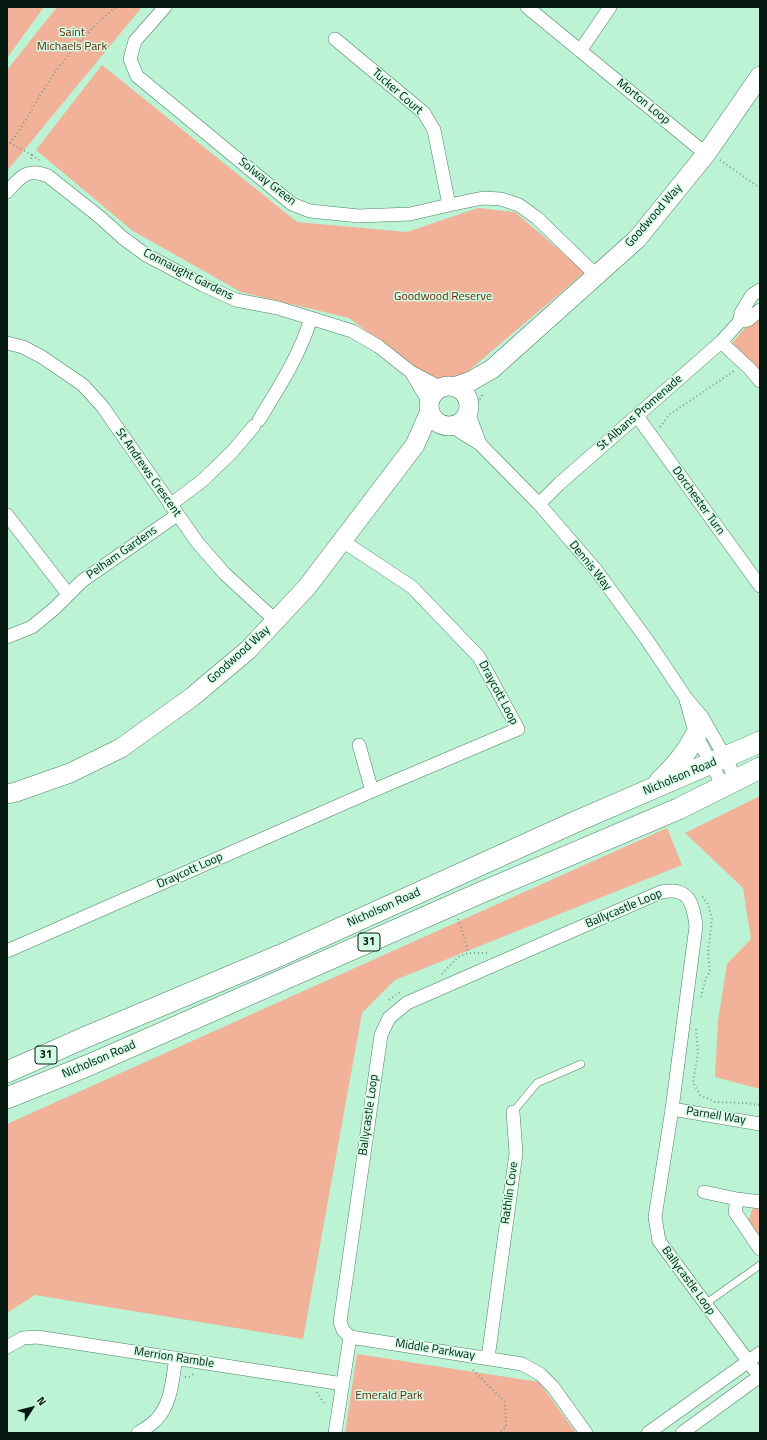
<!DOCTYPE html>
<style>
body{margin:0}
#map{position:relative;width:767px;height:1440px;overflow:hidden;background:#bcf3d5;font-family:"Titillium Web",sans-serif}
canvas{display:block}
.frame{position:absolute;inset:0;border:8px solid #051910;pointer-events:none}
.north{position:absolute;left:12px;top:1388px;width:40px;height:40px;-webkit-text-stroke:3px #d2fde5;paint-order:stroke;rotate:54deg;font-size:11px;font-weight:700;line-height:16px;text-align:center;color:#051910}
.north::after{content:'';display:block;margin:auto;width:14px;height:18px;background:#051910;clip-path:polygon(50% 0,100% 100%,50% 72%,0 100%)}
</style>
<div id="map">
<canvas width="767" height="1440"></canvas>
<div class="frame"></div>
<div class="north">N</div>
</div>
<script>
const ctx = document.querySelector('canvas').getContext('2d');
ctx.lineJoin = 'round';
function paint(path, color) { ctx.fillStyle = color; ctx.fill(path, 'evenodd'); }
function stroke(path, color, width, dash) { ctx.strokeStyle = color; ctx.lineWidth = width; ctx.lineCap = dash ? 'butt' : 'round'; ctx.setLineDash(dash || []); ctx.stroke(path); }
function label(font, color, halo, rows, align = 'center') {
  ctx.font = font + ' "Titillium Web",sans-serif'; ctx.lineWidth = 3; ctx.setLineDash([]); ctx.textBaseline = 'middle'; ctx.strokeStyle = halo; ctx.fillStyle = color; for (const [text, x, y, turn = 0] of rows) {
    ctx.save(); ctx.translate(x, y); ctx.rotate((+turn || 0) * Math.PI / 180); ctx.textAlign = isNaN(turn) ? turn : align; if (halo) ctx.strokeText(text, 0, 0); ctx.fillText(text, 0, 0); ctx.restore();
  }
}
const green = new Path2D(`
 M7 7H44L7 58Z
 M57 7H142L7 171V70Z
 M102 65 297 222 407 232 478 208 515 212 585 272 446 390 349 318 241 292 133 231 36 150Z
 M760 319V370L732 343 746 327Z
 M760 796V1089L715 1077 718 1021 727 964 751 939 743 888 685 833Z
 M667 828 682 865 395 980 362 1013 303 1339 35 1295 7 1313V1124Z
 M753 1208 760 1209V1238L748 1221Z
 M357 1354 539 1382 576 1433H345Z`);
const path = new Path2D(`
 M10 143 32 155 31 161
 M7 146C21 131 31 110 42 92 63 59 85 33 116 7
 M32 155 39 160
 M720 160 760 188
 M478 403 482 395 481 393
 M660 427 669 415 734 371
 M458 919 469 953
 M442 974 458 957 468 953H487
 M701 997 706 978 710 972 708 953 712 919 708 904 702 896
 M389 1000 400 992
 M696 1029 698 1053 693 1082 700 1095 715 1102 746 1103 760 1105
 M473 1370 505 1402 506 1427 498 1433
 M185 1377H189L194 1374
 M317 1392 325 1405`);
const lane = new Path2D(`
 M513 1112 537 1083 581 1064
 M705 1304 760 1265`);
const street = new Path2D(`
 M165 7 135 41 130 59 137 76 292 204 310 211 359 216 410 214 449 205 483 198 501 199 519 205 537 218 597 276
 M527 7 706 154
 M335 39 424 113 434 130 449 205
 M580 51 610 7
 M7 192C20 177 28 167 48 176L101 218 123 238 146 255 203 285 236 300 278 308 352 331 378 346 411 372 441 388
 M740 321 748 320 760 310
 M721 342 750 369 760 381
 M7 343 23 347 42 357 83 385 102 406 197 542 224 573 276 621
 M411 372 430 404
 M468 412 480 444
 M637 416 760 586
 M259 420C279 387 300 355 311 318
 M451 426 480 444 539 504 596 570 647 640 686 698 702 717 725 757 736 780
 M539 504 559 484 721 342 740 321 741 313 752 295 760 290
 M170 505 203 480 232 452 254 426
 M7 515 68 594
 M7 637 32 627 55 608 82 581 177 515
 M686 700 696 735 723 786
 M359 745 372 791
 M7 951 372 791 518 729 479 657 412 587 341 540
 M672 1109 760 1124
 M704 1192 737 1199 760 1202
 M737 1199 735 1212 760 1249
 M350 1337 343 1330 340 1322 381 1035 389 1018 407 1003 661 892C689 887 693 902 696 926L672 1109 655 1217 659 1241 759 1376
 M350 1337 522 1364 540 1374 553 1387 586 1433
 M7 1347 23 1338 37 1337 343 1384
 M488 1358 516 1153 513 1112
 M138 1433C144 1429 151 1425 156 1420 172 1403 172 1380 176 1358
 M335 1433 350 1337
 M648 1433 760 1353
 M682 1433 760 1376`);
const secondary = new Path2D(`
 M429 406a20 20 0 1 1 40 0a20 20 0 1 1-40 0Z
 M454 387 471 381 492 369 637 239 706 154 760 76
 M7 794 16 792 70 773 121 748 192 697 248 650 307 587 415 445 430 411`);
const primary = new Path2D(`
 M660 781C675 767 687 753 696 735
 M7 1072 86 1037 281 955 575 822 760 742
 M7 1098 89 1065 480 893 678 809 760 768`);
const shields = [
 [369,942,22],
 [46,1055,22]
];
const shieldNames = [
 ["31",369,942],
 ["31",46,1055]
];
const parkNames = [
 ["Saint",72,33],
 ["Michaels Park",72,47],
 ["Goodwood Reserve",443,297],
 ["Emerald Park",389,1396]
];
const streetNames = [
 ["Tucker Court",397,92,41],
 ["Morton Loop",643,102,39],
 ["Solway Green",267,182,38],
 ["Goodwood Way",654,216,-49],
 ["Connaught Gardens",188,275,27],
 ["St Albans Promenade",640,413,-41],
 ["St Andrews Crescent",148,473,55],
 ["Dorchester Turn",698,501,54],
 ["Pelham Gardens",122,553,-35],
 ["Dennis Way",590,566,51],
 ["Goodwood Way",239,655,-42],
 ["Draycott Loop",498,693,62],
 ["Nicholson Road",680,777,-23],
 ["Draycott Loop",190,871,-24],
 ["Nicholson Road",384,908,-24],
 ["Ballycastle Loop",624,909,-23],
 ["Nicholson Road",99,1060,-23],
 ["Ballycastle Loop",369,1115,-82],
 ["Parnell Way",716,1116,9],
 ["Rathlin Cove",510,1193,-82],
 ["Ballycastle Loop",688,1281,54],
 ["Middle Parkway",435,1350,9],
 ["Merrion Ramble",174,1358,9]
];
paint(green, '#f2b199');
stroke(lane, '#4c8066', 8);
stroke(street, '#4c8066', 14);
stroke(secondary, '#4c8066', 20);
stroke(primary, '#4c8066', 22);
stroke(path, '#759e89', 2, [1, 3]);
stroke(lane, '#fff', 7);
stroke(street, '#fff', 13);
stroke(secondary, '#fff', 19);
stroke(primary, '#fff', 21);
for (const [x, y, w] of shields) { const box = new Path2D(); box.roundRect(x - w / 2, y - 9, w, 18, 3); ctx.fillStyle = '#d2fde5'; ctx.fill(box); stroke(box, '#051910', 1); }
label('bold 11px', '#051910', null, shieldNames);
label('12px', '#692709', '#d2fde5', parkNames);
label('12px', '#051910', '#d2fde5', streetNames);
</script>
